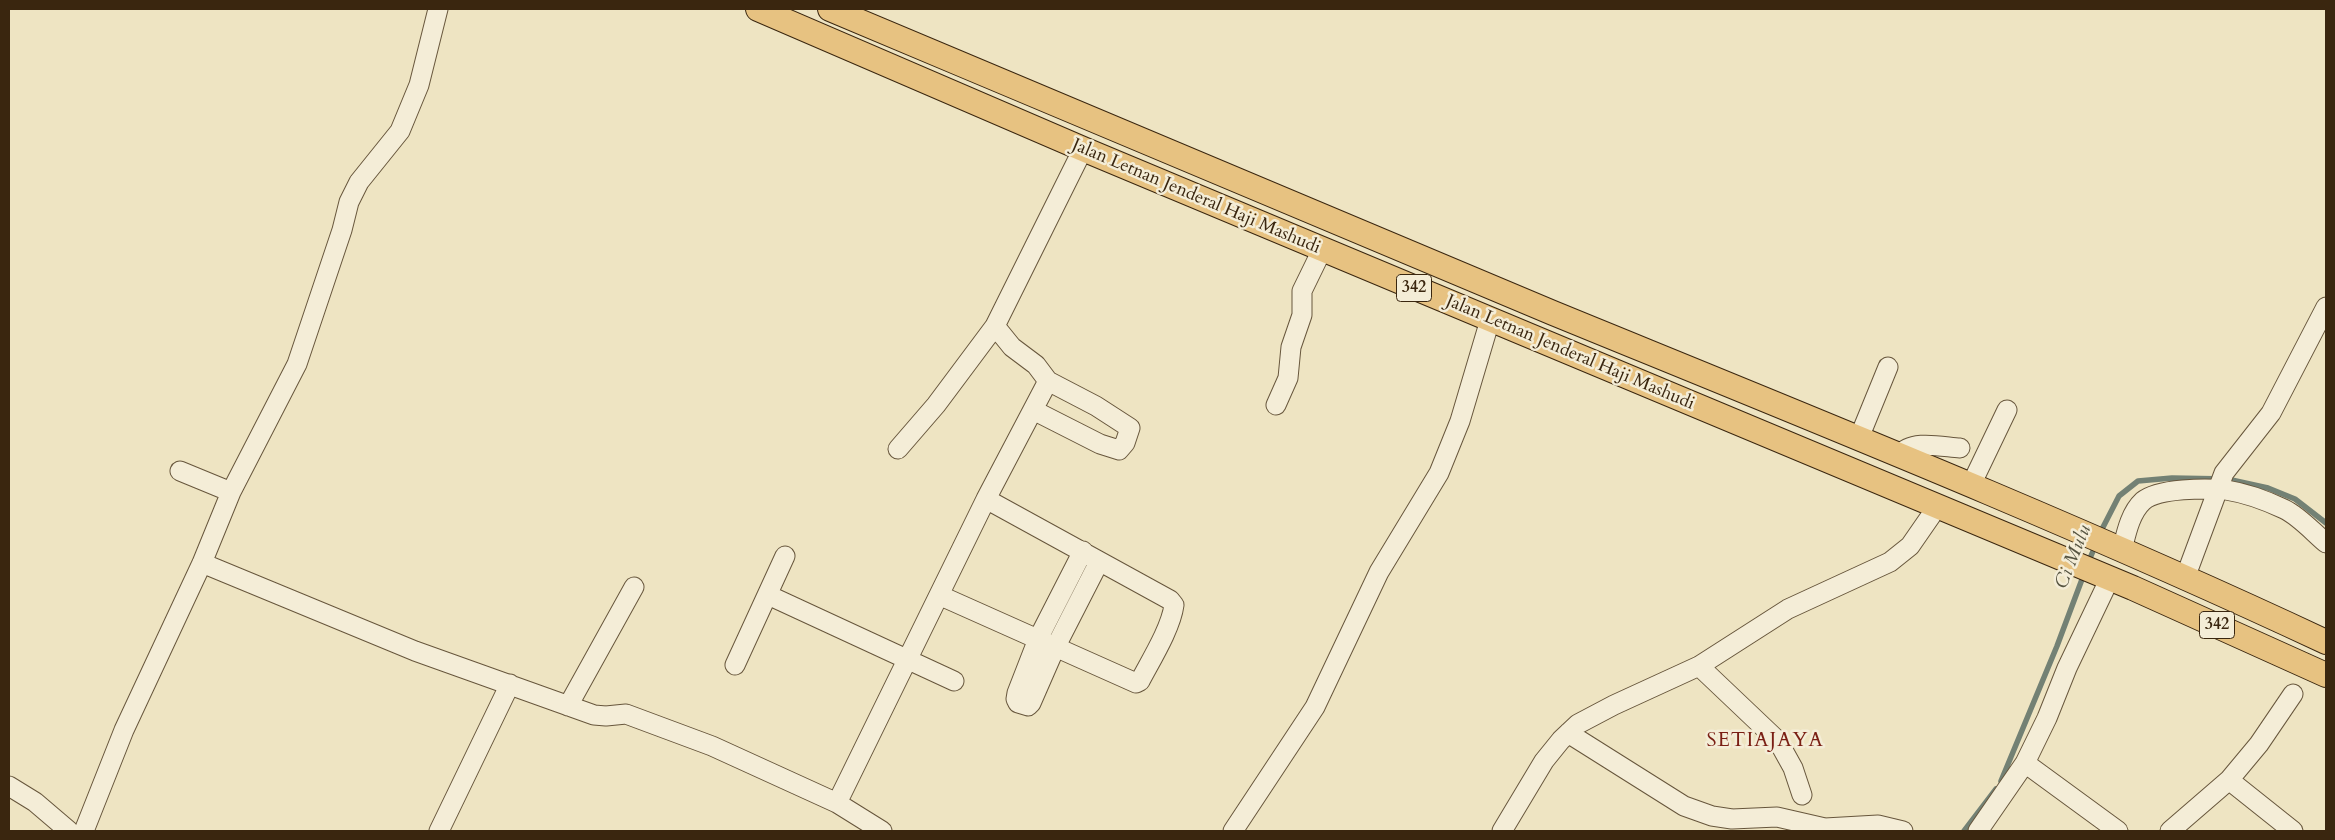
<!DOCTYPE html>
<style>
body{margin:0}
#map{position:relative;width:2335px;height:840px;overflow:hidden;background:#eee4c2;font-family:Cardo,serif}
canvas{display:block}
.frame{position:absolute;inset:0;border:10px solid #3a260f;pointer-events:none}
</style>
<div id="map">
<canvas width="2335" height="840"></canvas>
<div class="frame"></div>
</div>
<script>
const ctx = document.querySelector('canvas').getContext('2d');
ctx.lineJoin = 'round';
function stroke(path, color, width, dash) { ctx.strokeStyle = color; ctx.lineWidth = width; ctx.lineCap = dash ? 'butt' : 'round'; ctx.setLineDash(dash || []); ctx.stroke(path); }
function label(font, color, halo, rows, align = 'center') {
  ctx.font = font + ' Cardo,serif'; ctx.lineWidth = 5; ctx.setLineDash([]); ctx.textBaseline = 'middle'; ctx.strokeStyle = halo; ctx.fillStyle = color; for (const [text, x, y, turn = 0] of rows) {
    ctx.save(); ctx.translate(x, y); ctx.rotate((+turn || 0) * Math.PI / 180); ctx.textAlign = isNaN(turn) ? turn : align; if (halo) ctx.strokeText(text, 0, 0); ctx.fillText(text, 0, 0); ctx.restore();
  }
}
const stream = new Path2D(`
 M2099 535 2119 496 2138 481 2172 478 2227 479 2268 488 2295 499 2326 523
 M2088 563 2096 544
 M2001 781 2057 646 2084 574
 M1964 831 1996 789`);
const minor = new Path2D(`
 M1276 405 1288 378 1291 347 1302 315V291L1322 250
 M1033 410 1100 444 1119 450 1125 443 1130 428 1096 406 1048 381 1036 365 1012 347 995 326 1083 149
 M1859 438 1888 367
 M898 449 936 405 995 326
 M1900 455C1911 439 1943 447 1960 448
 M180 471 231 492
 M1971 485 2007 410
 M2122 550C2126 534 2130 513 2143 501 2158 488 2207 488 2226 490 2245 493 2267 501 2284 509 2299 516 2313 532 2326 543
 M1083 551 1038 639 1017 693 1016 699 1018 703 1028 706 1031 703 1055 648 1099 562
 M202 563 415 651 594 715 606 716 626 714 712 746 837 803 882 831
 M2185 578 2224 473 2271 413 2326 307
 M768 595 954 681
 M941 596 1136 683 1140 681C1151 660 1171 628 1174 605L1170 600 986 499
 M735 665 785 556
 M1699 666 1778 741 1793 768 1802 795
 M568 706 634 587
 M1568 733 1684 806 1712 816 1732 819 1777 817 1825 828 1878 825 1903 831
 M2025 763 2118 831
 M2229 780 2259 744 2293 694
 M9 786 35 802 69 831
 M837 803 986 499 1048 381
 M84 831 124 730 202 563 231 492 297 364 342 230 349 202 359 182 400 131 419 85 438 9
 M439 831 510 684
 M1233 831 1315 707 1379 572 1439 473 1460 421 1490 320
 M1502 831 1544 761 1561 740 1578 724 1614 705 1699 666 1788 609 1890 562 1910 546 1937 507
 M1978 831 2025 763 2047 718 2067 668 2110 578
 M2170 831 2229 780 2293 831`);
const major = new Path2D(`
 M758 9 1083 149 2133 588 2326 675
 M830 9C1071 110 1311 213 1553 313 1812 419 2072 523 2326 642`);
const shields = [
 [1414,288,35],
 [2217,625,35]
];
const shieldNames = [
 ["342",1414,288],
 ["342",2217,625]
];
const streetNames = [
 ["Jalan Letnan Jenderal Haji Mashudi",1196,197,23],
 ["Jalan Letnan Jenderal Haji Mashudi",1570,353,23]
];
const waterNames = [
 ["Ci Mulu",2074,557,-68]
];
const quarterNames = [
 ["SETIAJAYA",1765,741]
];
stroke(stream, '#738174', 5.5);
stroke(minor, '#67563c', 21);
stroke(major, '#3a260f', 26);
stroke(minor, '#f4edd7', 19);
stroke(major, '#e7c281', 24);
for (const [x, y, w] of shields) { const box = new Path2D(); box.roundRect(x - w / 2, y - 13.5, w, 27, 4); ctx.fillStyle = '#f4edd7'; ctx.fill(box); stroke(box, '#3a260f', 1); }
label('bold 16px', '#3a260f', null, shieldNames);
label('18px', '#3a260f', '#f4edd7', streetNames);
label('italic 19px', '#565441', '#f4edd7', waterNames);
ctx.letterSpacing = '1px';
label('20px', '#7a1f14', '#f4edd7', quarterNames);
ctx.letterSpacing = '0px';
</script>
